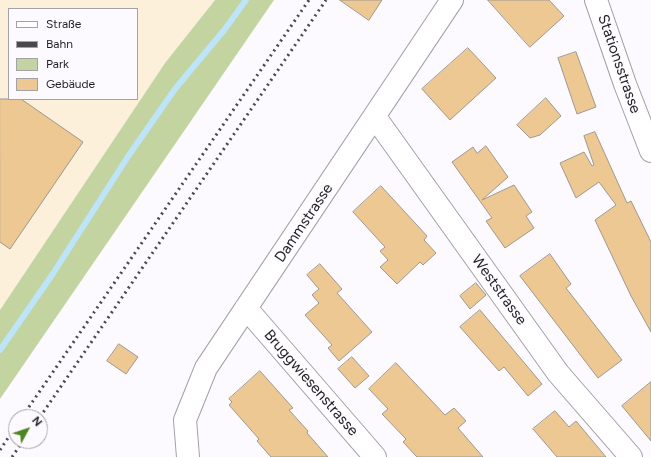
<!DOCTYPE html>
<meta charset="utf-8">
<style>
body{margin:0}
#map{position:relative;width:651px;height:457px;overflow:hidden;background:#fdfaff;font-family:Figtree,sans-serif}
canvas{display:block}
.legend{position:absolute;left:8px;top:8px;width:130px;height:92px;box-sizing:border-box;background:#fdfaff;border:1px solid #a5a2a7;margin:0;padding:5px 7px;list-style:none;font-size:12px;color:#211f22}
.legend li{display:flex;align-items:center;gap:8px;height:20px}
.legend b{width:20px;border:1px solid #a5a2a7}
.north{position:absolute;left:8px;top:409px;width:40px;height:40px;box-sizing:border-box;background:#fdfaff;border:1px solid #a5a2a7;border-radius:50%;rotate:50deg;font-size:11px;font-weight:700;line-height:16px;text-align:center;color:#211f22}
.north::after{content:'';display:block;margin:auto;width:14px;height:18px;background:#4c8724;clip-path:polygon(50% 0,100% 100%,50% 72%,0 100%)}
</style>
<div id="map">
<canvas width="651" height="457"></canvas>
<ul class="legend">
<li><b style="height:5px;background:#fff"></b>Straße</li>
<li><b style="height:5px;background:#4a484c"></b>Bahn</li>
<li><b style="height:11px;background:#c4d4a1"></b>Park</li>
<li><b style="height:11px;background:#eec892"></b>Gebäude</li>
</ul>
<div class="north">N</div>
</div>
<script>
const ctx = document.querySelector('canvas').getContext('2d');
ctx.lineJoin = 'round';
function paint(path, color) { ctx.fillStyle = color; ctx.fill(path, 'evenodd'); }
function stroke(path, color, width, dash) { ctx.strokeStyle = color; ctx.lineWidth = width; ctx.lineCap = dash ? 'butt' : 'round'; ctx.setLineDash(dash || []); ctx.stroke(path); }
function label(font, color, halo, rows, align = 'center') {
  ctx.font = font + ' Figtree,sans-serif'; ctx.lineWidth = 3; ctx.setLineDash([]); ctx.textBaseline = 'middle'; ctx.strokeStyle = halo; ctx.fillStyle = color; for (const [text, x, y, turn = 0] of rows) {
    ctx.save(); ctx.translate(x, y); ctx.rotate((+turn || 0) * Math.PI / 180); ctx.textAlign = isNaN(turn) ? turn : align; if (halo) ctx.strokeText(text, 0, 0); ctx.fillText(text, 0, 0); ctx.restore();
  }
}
const industrial = new Path2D(`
 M0 0H215L165 63 0 310ZM9 9H137V99H9Z`);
const green = new Path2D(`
 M215 0H274L0 399V310L165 63Z`);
const stream = new Path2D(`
 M0 350 52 275 129 155 175 89 225 29 246 0`);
const building = new Path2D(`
 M340 0H382L369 20Z
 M488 0H549L564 16 530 47Z
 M468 48 496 78 450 120 422 89Z
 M576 52 596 107 577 114 558 58Z
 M546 98 561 116 540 135 530 138 517 125Z
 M0 99H21L83 142 10 249 0 242Z
 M595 132 627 203 631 201 651 242V332L631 296 595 220 616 205 599 182 576 198 560 163 584 152 592 166 594 165 584 136Z
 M486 146 508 177 482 200 514 185 532 212 526 216 534 228 505 248 486 221 492 218 452 162 473 147 477 153Z
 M381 186 427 236 424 240 436 253 423 265 420 262 397 284 380 267 388 260 380 251 385 247 353 212Z
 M550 254 571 284 566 288 622 360 598 378 520 276Z
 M320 264 342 289 337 293 372 332 339 361 328 348 332 345 305 315 319 303 312 295 319 289 307 275Z
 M476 283 486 295 470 309 460 296Z
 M480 310 542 384 528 396 504 367 499 371 460 327Z
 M119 344 138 357 126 374 107 361Z
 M352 357 369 376 355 388 338 369Z
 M396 363 445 415 454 408 466 421 458 428 483 457H417L403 442 406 439 382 414 388 409 369 389Z
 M260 371 293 408 289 410 308 431 307 433 328 457H271L257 441 259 439 229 405 232 402 229 399Z
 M651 382V441L622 406Z
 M555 411 569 427 576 421 606 457H557L533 429Z`);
const minor = new Path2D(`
 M596 0 625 84 651 151
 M375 117 558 373 631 457
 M246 308 375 457
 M188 457 185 420 206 368 452 0`);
const rail = new Path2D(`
 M22 417 309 0
 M40 417 326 0
 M0 450 16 426
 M12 457 23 441`);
const streetNames = [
 ["Stationsstrasse",619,64,71],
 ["Dammstrasse",304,223,-56],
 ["Weststrasse",499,290,54],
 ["Bruggwiesenstrasse",311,383,49]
];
paint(industrial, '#fcf0db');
paint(green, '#c4d4a1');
stroke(stream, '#bde4f8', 6);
paint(building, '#eec892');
stroke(building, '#9d9890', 1);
stroke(minor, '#a49fa7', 24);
stroke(minor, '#fff', 22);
stroke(rail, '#4a484c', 3, [2, 4]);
label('15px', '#211f22', '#fdfaff', streetNames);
</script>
